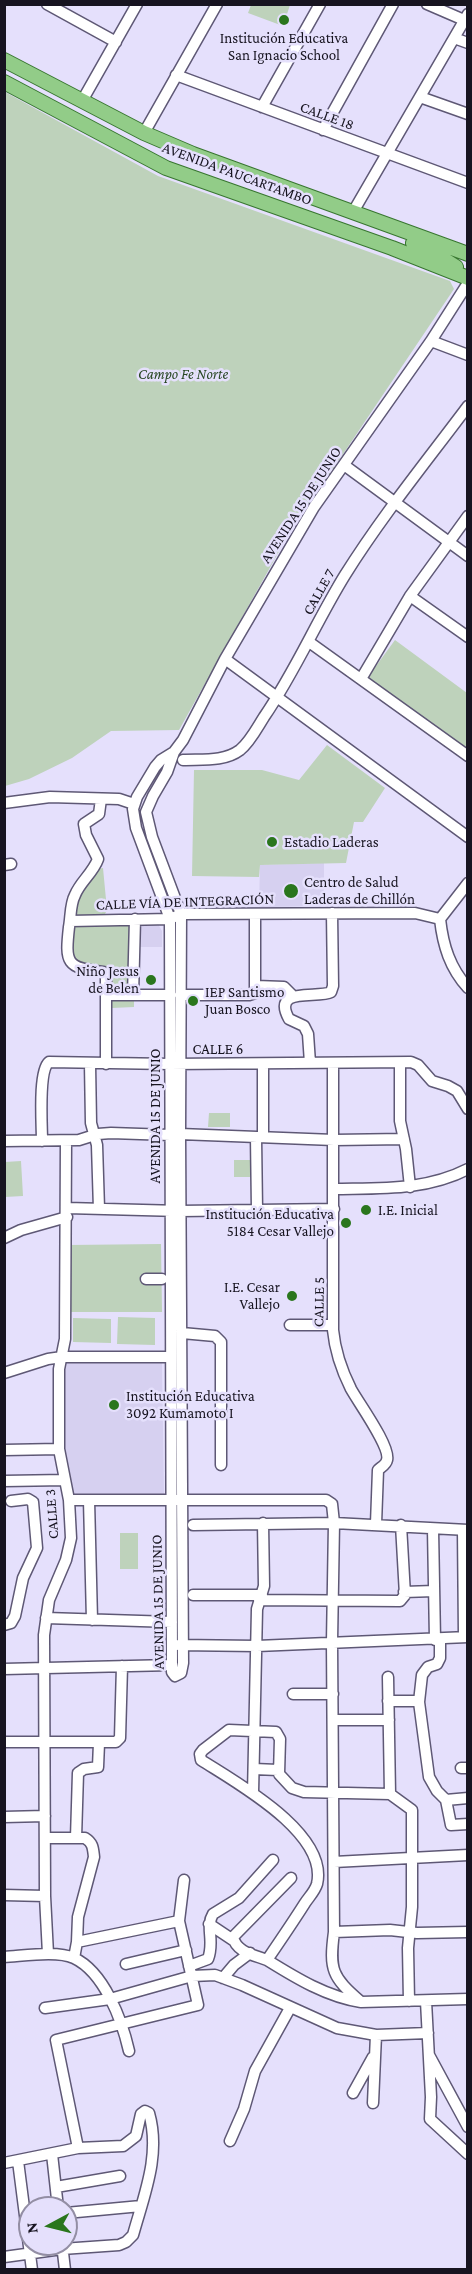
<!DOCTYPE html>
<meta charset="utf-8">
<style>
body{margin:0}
#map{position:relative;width:472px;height:2274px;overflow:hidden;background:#e5e0fc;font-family:"Crimson Pro",serif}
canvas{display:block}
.frame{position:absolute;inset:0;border:6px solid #171420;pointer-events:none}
.north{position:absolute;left:18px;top:2196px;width:60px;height:60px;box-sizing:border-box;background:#e5e0fc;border:2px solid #938ea4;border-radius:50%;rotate:263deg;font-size:16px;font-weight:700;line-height:24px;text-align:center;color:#171420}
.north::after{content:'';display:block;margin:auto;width:21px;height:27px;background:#2a761d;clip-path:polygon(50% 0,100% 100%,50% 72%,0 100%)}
</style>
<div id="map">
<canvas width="472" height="2274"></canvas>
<div class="frame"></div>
<div class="north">N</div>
</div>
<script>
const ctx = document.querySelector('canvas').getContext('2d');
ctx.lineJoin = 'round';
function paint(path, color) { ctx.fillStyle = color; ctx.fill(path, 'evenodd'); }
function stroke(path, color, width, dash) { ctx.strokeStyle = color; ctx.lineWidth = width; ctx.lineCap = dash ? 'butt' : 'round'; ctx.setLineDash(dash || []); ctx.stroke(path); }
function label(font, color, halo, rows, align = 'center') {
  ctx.font = font + ' "Crimson Pro",serif'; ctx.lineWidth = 5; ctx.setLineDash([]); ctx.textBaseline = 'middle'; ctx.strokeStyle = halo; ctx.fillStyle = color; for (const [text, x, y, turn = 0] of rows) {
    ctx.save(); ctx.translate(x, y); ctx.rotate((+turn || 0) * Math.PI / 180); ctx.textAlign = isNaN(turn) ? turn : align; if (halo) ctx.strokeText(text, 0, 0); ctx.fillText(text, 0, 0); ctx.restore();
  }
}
const built = new Path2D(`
 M324 863V906L259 907 260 865Z
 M158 924 162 931V947H140L139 925Z
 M65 1362 162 1363 164 1495 74 1496 65 1447Z`);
const green = new Path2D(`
 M251 5V4L290 5 283 26 248 13Z
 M5 92 158 176 450 281 454 289 286 539 179 730 111 731 72 758 29 779 5 786Z
 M395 640 467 693V750L368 677Z
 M327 745 385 788 363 822H354L346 863 260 865 259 877 192 876 194 770H262L299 780Z
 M103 868 107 910 104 916 75 917 74 904 98 869Z
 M130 923V991L108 990 109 969 83 968 72 961 73 925Z
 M111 999H134V1007L112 1008Z
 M209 1113H230V1127H208Z
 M234 1160H250V1177H234Z
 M21 1161 23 1196 5 1197V1162Z
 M161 1244 162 1312H66L68 1245Z
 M118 1317 155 1318V1345L117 1344Z
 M73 1318 111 1319V1343L73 1342Z
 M120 1533H138V1569H120Z`);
const minor = new Path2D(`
 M47 4 116 42
 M427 4 464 20
 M454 38 468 43
 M176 75 468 183
 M420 97 468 114
 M82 101 137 4
 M262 107 320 4
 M323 130 393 4
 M144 133 217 4
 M353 212 468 14
 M431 341 468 355
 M344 465 468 556
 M410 596 468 637
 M309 642 468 756
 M225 659 468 837
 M361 679 410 596 468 516
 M174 752 167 772 153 796 146 812 152 837 181 914 180 1134 183 1663 181 1673 175 1676 172 1672V1665L170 919 136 828 133 809 137 797 155 767 161 760 174 752 183 740 225 659 314 507 431 341 468 283
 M183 760C202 759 224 762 240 750 250 742 257 728 264 717 295 672 316 622 345 575 382 516 426 462 468 406
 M101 799 99 814 84 824 86 835 98 859C93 873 80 882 75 895 70 904 71 917 69 927 65 963 66 968 103 972L106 974V1064
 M4 803 50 797 119 799 134 804
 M4 865 11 864
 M440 919C443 946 450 968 468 988
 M440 919 468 883
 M70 921 170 919 181 914 415 913 440 919
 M256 986 284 987 293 996
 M106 995H169
 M133 995 135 919
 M180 995H249L255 993V914
 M310 1063 308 1034 304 1026 289 1019C271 986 318 999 331 992L333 986 332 913
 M400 1063V1121L406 1149 410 1187
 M90 1064 91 1123 97 1145 99 1209
 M333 1064V1330C335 1351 342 1371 351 1389 358 1402 391 1447 387 1460 386 1465 381 1467 378 1470L376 1524
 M180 1134 334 1140 404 1139
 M256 1137 257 1210
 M263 1137V1064
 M4 1141 79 1140 98 1134 111 1133 170 1135
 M42 1141C42 1125 38 1071 49 1062L170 1064 411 1062 418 1065 432 1081 448 1086 457 1091 468 1109
 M334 1189C380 1188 425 1191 468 1169
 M67 1208 180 1211 334 1209
 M4 1238 21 1230 67 1217
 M146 1279H162
 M290 1325H333
 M182 1333 215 1336 221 1342V1465
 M4 1373 48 1359 62 1357H171
 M4 1450 59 1449
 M4 1481 65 1480
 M69 1500H326L332 1504 334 1523 332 1642 334 1932C329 1970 332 1977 361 2002L468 1999
 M89 1500 92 1620
 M193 1525 334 1523 468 1530
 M433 1529 435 1640
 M463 1530 464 1637
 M404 1592 434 1591
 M193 1595H262
 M259 1600 400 1601 405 1595 401 1525
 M46 1618 172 1622
 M4 1625 11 1623 15 1616 23 1578 37 1548 33 1502 28 1499 11 1501
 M440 1639V1658L437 1664 428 1667 422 1675 419 1702 429 1777 437 1791 446 1800 451 1825 468 1824
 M178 1645 257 1646 468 1637
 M4 1669 172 1665
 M388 1677 390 1794
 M293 1694H333
 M388 1701H419
 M333 1720H389
 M4 1742H116L120 1738 122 1666
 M461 1768H468
 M254 1769 278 1770
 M253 1793 257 1609 264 1586 263 1523
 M446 1800 468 1798
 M4 1817 45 1816
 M45 1838H85C93 1843 93 1848 94 1857L78 1917 77 1942 74 1958
 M76 1838 78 1773 84 1769 98 1767 99 1743
 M334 1862 468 1855
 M291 1878 233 1937C236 1952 254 1955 267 1960 280 1941 293 1922 305 1903 309 1897 315 1891 317 1884 329 1833 235 1782 201 1760L200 1754 203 1750 229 1730 276 1732 280 1739 279 1774 292 1788 304 1792 390 1794 412 1810V1907L408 1948 409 2001
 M4 1895 45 1896
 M209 1924 233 1940
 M334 1932 390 1930 417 1933 468 1932
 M77 1942 179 1921
 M48 1954 45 1896 44 1635 49 1600 66 1560 71 1538 69 1500 59 1449V1369L65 1339 66 1141
 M4 1957C23 1956 57 1950 74 1958 104 1972 122 2020 129 2051
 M267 1960C296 1978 327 1997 361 2002
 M126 1964 186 1950
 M189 1966 208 1959C215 1941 205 1927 213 1914L239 1898 273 1860
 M223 1978 234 1965 250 1953
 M426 2001 431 2097 430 2119 468 2154
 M45 2008 110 1999 192 1976 215 1975 242 1985 337 2028 376 2035 428 2033
 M429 2055 468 2127
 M353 2093 373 2057
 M373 2103 376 2035
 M230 2141 244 2109 255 2071 290 2008
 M78 2148 56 2040 198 2005 179 1921 184 1880
 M52 2154 58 2208
 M18 2161 32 2270
 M4 2163 78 2148 123 2146 136 2136 141 2114 145 2111 149 2113C161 2155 144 2195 133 2235L126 2242 119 2245 62 2249 4 2257
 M56 2187 120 2176
 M66 2213 141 2206
 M62 2244 65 2270`);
const major = new Path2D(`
 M4 60 144 133 193 154 468 254
 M4 82 166 168 392 248 468 278
 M413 243 429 250 456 267`);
const markers = [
 [284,20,6,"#2a761d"],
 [272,842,6,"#2a761d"],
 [291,891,8,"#2a761d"],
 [151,980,6,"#2a761d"],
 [193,1001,6,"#2a761d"],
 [366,1210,6,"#2a761d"],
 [346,1223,6,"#2a761d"],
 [292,1296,6,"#2a761d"],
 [114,1405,6,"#2a761d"]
];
const poiNames = [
 ["Institución Educativa",284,38,"center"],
 ["San Ignacio School",284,55,"center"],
 ["Estadio Laderas",284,842],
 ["Centro de Salud",304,882],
 ["Laderas de Chillón",304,899],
 ["Niño Jesus",139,971,"right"],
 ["de Belen",139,988,"right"],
 ["IEP Santismo",205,992],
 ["Juan Bosco",205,1009],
 ["I.E. Inicial",378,1210],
 ["Institución Educativa",334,1214,"right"],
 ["5184 Cesar Vallejo",334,1231,"right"],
 ["I.E. Cesar",280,1287,"right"],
 ["Vallejo",280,1304,"right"],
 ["Institución Educativa",126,1396],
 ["3092 Kumamoto I",126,1413]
];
const streetNames = [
 ["CALLE 18",327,116,20],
 ["AVENIDA PAUCARTAMBO",237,174,20],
 ["AVENIDA 15 DE JUNIO",301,505,-57],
 ["CALLE 7",319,592,-61],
 ["CALLE VÍA DE INTEGRACIÓN",185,902,-2],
 ["CALLE 6",218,1049],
 ["AVENIDA 15 DE JUNIO",155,1116,-90],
 ["CALLE 5",319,1302,-89],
 ["CALLE 3",52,1514,-94],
 ["AVENIDA 15 DE JUNIO",158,1602,-91]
];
const parkNames = [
 ["Campo Fe Norte",183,374]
];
paint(built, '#d6d0f0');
paint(green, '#bed2bb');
stroke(minor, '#5e5875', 13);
stroke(major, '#387630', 16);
stroke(minor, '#fff', 10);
stroke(major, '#92cc88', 14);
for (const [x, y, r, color] of markers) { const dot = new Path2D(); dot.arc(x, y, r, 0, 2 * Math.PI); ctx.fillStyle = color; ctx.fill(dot); stroke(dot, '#e5e0fc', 2); }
label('15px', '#171420', '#e5e0fc', poiNames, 'left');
label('15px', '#171420', '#e5e0fc', streetNames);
label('italic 15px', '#294824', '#e5e0fc', parkNames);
</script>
